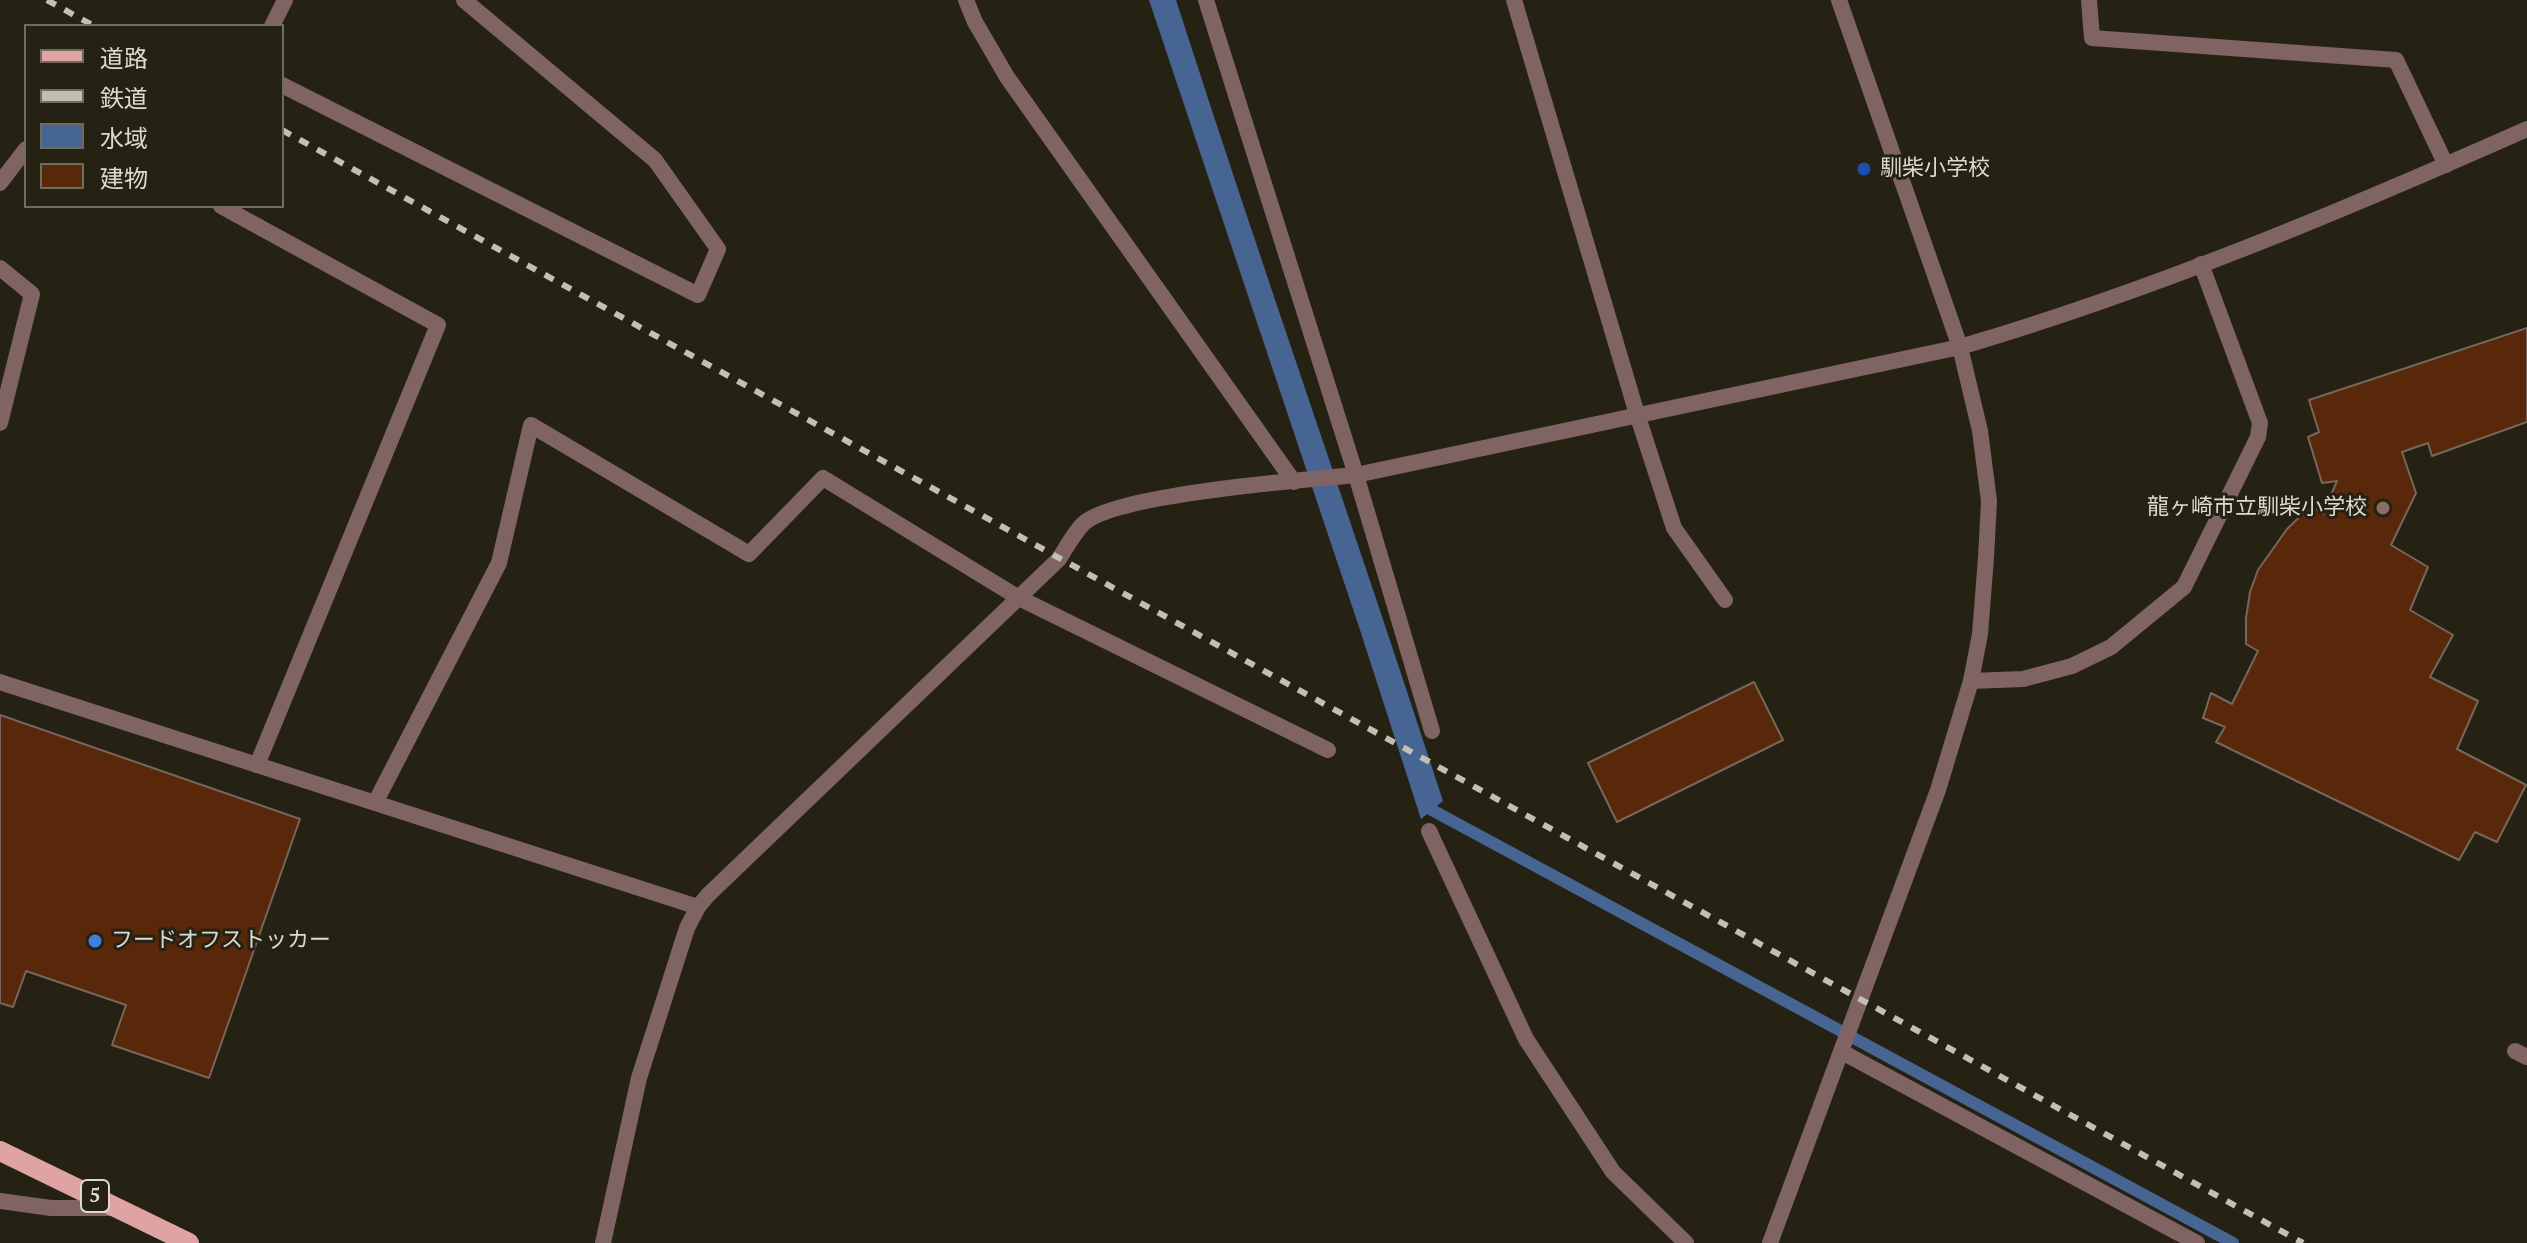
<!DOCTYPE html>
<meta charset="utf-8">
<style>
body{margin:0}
#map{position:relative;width:2527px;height:1243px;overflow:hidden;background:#262213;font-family:"PT Serif","Noto Sans JP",serif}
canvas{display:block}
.legend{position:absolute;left:24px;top:24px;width:260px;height:184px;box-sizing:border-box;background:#262213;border:2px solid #6f6c5f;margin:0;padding:10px 14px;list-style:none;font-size:24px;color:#dcdad0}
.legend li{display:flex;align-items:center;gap:16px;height:40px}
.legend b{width:40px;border:2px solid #6f6c5f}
</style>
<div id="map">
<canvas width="2527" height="1243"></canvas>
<ul class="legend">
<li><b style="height:10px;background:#dfa3a3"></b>道路</li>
<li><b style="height:10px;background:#c2bfb5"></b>鉄道</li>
<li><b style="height:22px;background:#476593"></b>水域</li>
<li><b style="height:22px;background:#59280a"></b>建物</li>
</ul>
</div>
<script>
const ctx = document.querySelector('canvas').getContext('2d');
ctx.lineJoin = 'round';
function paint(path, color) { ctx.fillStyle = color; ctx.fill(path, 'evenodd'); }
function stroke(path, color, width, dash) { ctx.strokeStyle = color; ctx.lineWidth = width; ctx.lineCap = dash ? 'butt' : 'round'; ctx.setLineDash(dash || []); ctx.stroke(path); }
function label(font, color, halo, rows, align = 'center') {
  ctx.font = font + ' "PT Serif","Noto Sans JP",serif'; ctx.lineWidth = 6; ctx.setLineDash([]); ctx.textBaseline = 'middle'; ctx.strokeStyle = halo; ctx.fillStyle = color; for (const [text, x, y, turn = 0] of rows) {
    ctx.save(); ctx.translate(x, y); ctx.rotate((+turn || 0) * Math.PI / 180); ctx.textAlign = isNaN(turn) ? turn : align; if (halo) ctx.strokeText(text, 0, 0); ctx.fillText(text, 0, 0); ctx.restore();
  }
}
const water = new Path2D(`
 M1149 0H1176C1262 268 1356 533 1443 801L1421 819 1360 630Z`);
const stream = new Path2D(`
 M1426 796 1430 809 2233 1243`);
const building = new Path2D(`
 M2527 328V422L2432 456 2428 443 2402 452 2416 493 2391 545 2428 567 2410 610 2453 635 2430 677 2478 701 2457 749 2526 785 2497 842 2475 832 2459 860 2216 742 2225 727 2203 718 2211 693 2232 704 2258 651 2246 644V618L2250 592 2258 570 2287 529 2311 506 2323 514 2337 481 2322 483 2308 437 2319 432 2309 400Z
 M1754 682 1783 740 1617 822 1588 763Z
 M0 715 300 819 209 1078 112 1045 126 1005 26 971 13 1007 0 1003Z`);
const minor = new Path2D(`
 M966 0 975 22 1007 77 1294 482
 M1206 0 1356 475 1432 731
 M1514 0 1637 414 1674 528 1725 600
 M2089 0 2092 38 2396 60 2446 165
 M272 26 285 0
 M282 85 698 295 718 249 655 160 464 0
 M0 183 26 149
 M221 206 438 325 257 765
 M0 268 32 294 0 423
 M1971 681 2023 679 2072 666 2111 647 2184 587 2258 437 2260 423 2201 264
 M0 682 698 907
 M375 803 499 563 531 425 749 554 823 478 1019 598 1328 750
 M1429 831 1526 1039 1613 1172 1686 1243
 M2515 1051 2527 1057
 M1842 1052 2197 1243
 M0 1201 51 1208H114
 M603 1243 639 1078 687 928 698 907 708 895 1059 559C1066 548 1074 533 1083 524 1114 494 1306 480 1356 475`);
const tertiary = new Path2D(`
 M1356 475 1960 347C2154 290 2342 211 2527 129
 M1770 1243 1938 790 1971 681 1980 634 1986 558 1989 501 1980 431 1960 347 1839 0`);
const primary = new Path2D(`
 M0 1151 189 1243`);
const rail = new Path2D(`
 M47 0 94 26
 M282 130 2303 1243`);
const markers = [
 [1864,169,8,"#1a4fb4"],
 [2383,508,8,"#8d6e63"],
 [95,941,8,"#3f7fe0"]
];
const shields = [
 [95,1196,28]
];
const shieldNames = [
 ["5",95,1196]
];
const poiNames = [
 ["馴柴小学校",1880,169],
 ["龍ヶ崎市立馴柴小学校",2367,508,"right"],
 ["フードオフストッカー",111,941]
];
paint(water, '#476593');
stroke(stream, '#476593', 12);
paint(building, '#59280a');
stroke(building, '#78665d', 2);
stroke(minor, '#806363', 16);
stroke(tertiary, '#806363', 16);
stroke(primary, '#dfa3a3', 20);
stroke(rail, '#c2bfb5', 6, [10, 10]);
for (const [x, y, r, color] of markers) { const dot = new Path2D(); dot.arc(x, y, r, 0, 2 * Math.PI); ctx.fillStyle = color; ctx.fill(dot); stroke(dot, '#262213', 3); }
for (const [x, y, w] of shields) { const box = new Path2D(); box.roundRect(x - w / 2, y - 16, w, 32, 6); ctx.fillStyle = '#262213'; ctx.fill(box); stroke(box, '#dcdad0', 2); }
label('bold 20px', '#dcdad0', null, shieldNames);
label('22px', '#dcdad0', '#262213', poiNames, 'left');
</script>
